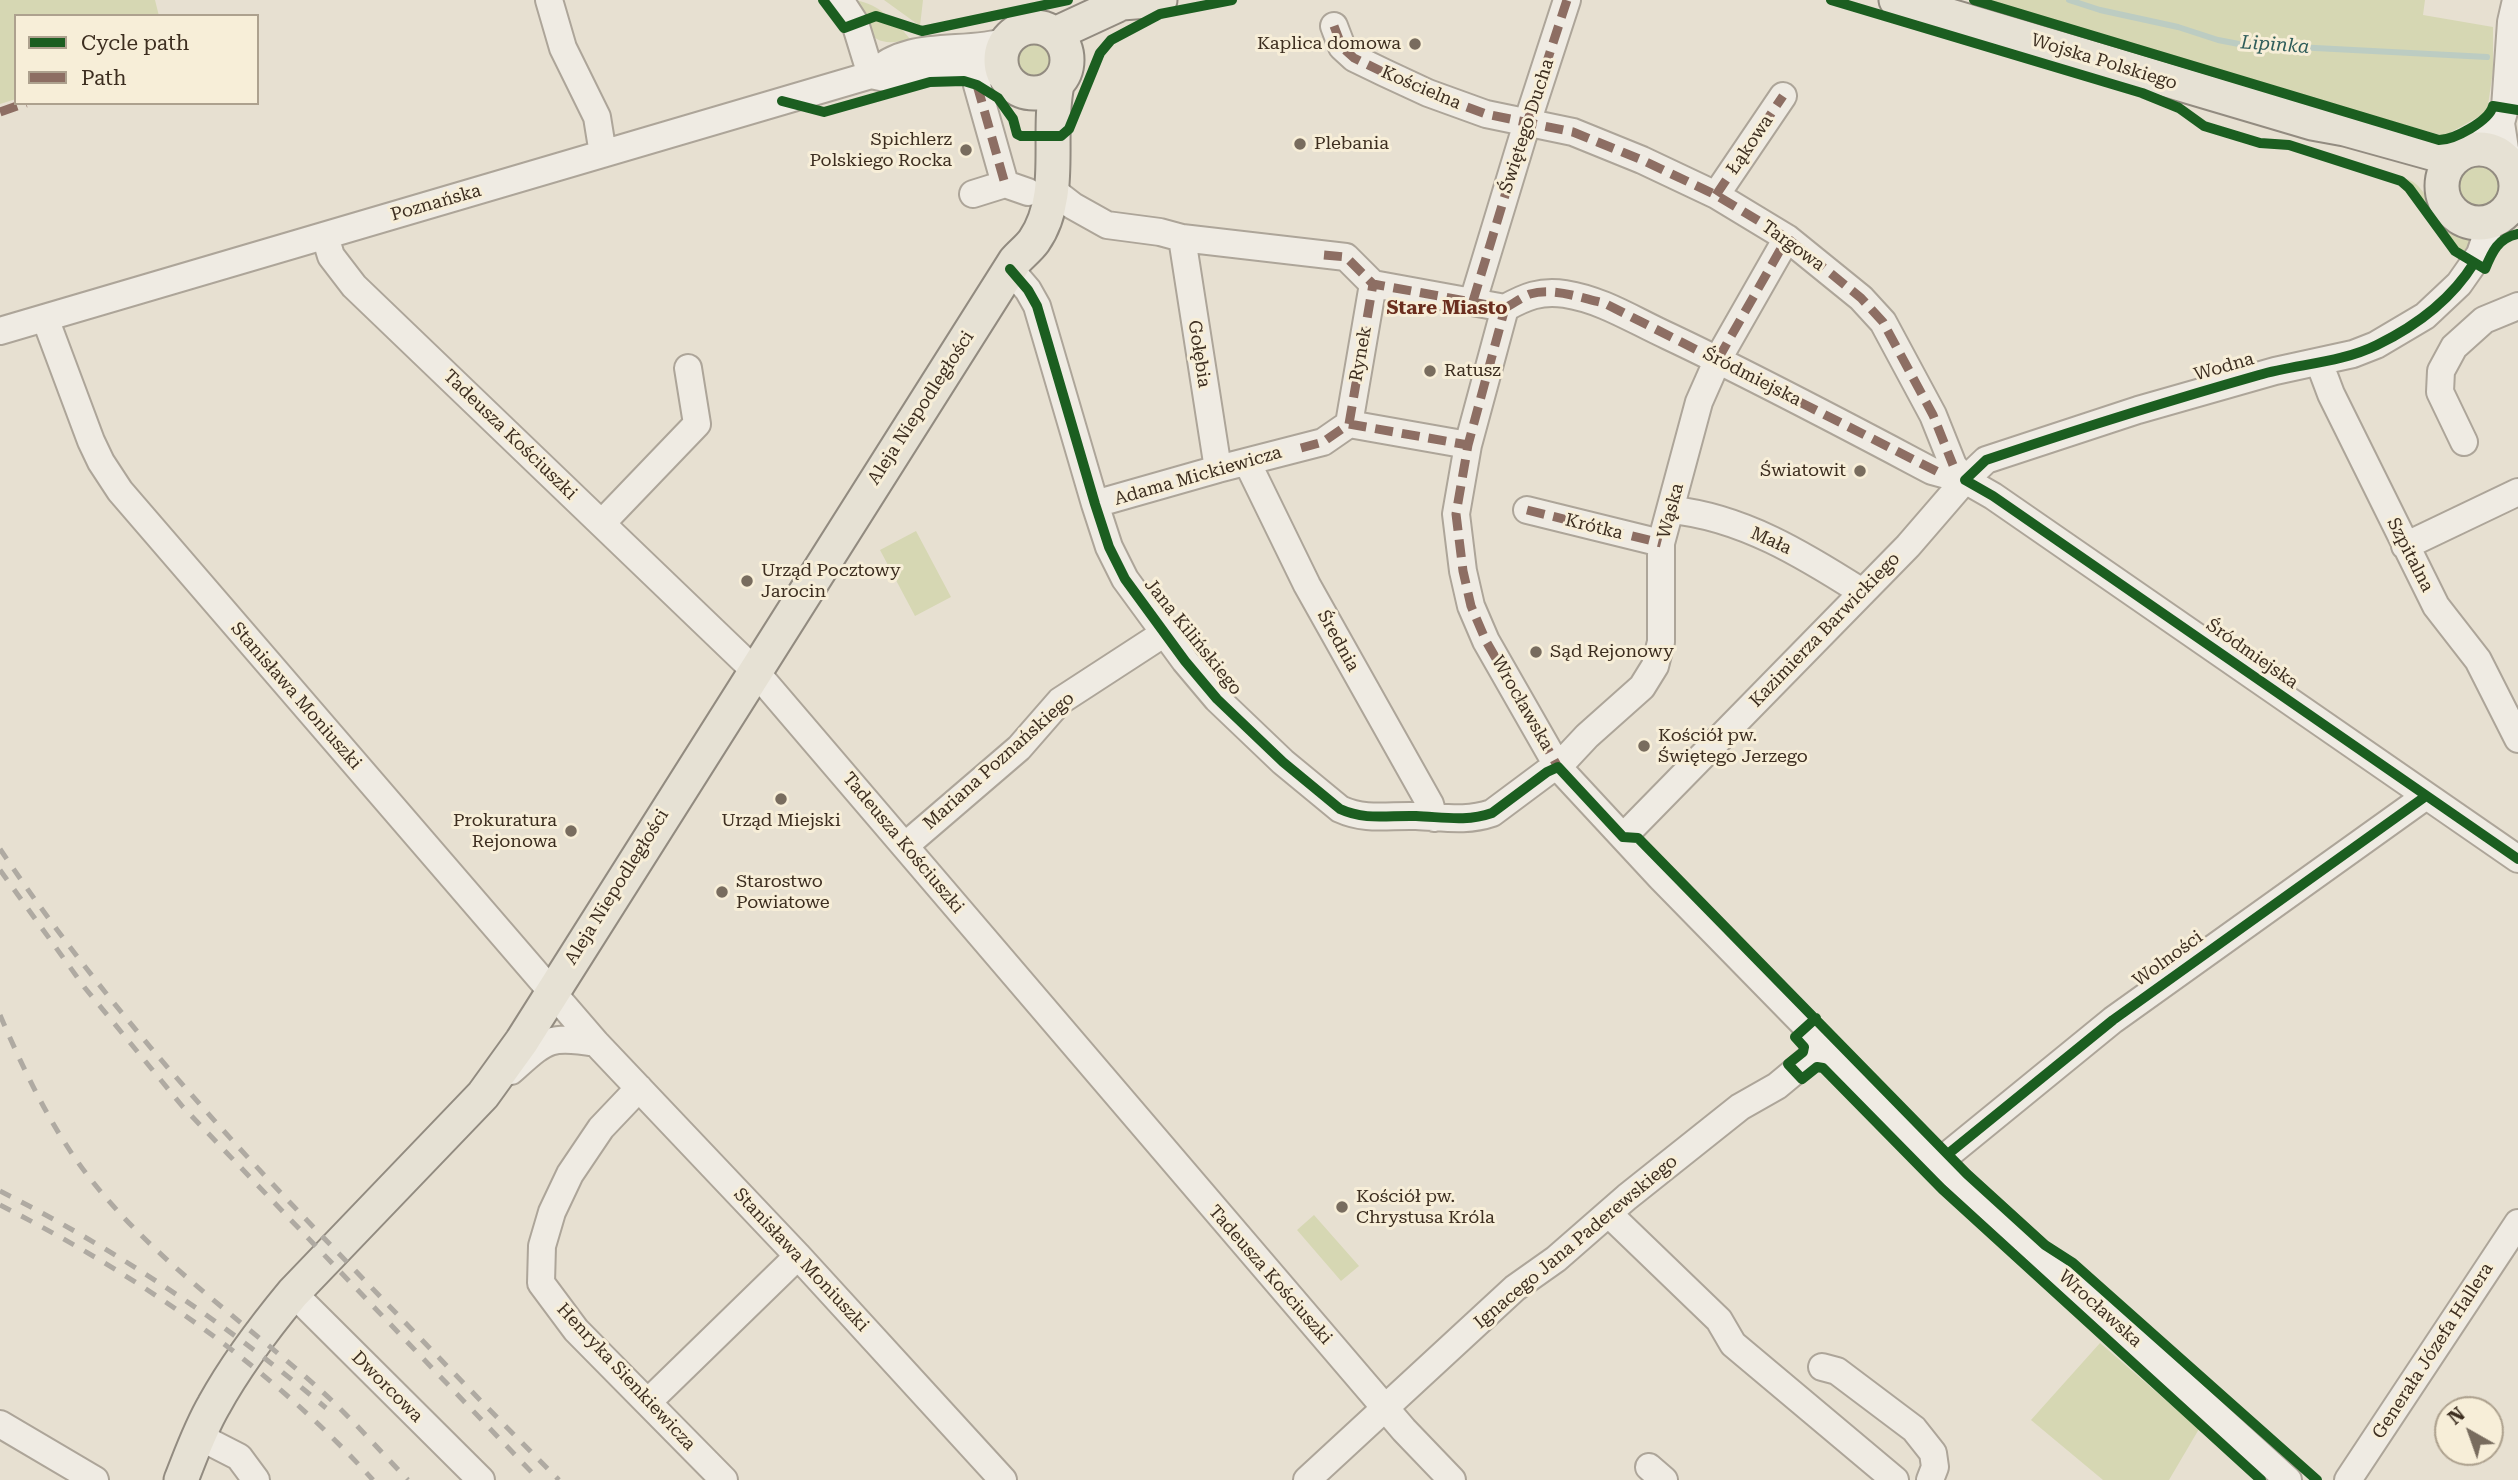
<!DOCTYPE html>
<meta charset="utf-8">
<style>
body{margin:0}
#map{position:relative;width:2518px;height:1480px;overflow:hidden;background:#e7e0d1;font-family:"Roboto Serif",serif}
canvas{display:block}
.legend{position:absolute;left:14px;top:14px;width:245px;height:91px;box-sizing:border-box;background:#f7eed8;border:2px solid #ada18e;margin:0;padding:9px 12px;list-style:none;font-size:21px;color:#3d2e20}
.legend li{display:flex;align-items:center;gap:14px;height:35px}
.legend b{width:35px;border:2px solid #ada18e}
.north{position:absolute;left:2434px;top:1396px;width:70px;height:70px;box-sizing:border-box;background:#f7eed8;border:2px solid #ada18e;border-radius:50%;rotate:320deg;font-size:19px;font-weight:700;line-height:28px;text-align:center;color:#3d2e20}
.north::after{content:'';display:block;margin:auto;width:24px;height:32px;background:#786c5e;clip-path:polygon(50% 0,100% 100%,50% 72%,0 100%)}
</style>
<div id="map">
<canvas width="2518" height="1480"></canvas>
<ul class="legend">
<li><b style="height:9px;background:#1b5e20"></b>Cycle path</li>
<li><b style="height:9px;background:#8d6e63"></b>Path</li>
</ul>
<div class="north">N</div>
</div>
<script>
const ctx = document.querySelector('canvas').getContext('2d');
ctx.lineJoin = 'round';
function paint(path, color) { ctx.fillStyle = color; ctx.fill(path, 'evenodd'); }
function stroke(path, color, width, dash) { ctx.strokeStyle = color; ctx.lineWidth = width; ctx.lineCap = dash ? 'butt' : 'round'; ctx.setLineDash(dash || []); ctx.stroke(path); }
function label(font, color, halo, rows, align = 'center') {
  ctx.font = font + ' "Roboto Serif",serif'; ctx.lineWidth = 6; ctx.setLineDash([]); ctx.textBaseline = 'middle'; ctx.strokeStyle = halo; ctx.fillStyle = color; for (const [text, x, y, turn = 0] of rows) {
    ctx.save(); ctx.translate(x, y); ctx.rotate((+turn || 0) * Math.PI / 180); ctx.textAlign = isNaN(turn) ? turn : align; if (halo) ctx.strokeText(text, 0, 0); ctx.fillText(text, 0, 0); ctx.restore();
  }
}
const green = new Path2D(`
 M0 0H155L159 16H16V99L0 104Z
 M851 0C874 0 897 22 910 39 870 50 868 31 851 0Z
 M884 0H923L920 26Z
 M1983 0H2425L2423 15 2493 27V71L2487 112 2444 136 2216 71Z
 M1014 60a19 19 0 1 1 38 0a19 19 0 1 1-38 0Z
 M2455 186a22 22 0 1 1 44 0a22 22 0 1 1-44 0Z
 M2406 179C2431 184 2431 232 2478 235L2471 256 2453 244Z
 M916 531 951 597 915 616 880 550Z
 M1314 1215 1359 1266 1341 1281 1297 1230Z
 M2100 1343 2199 1429 2169 1480H2103L2031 1420Z`);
const stream = new Path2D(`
 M2069 0 2100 10 2178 27 2218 40 2239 44 2487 57`);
const minor = new Path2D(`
 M549 0 563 48 597 117 603 154
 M840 0 855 23 871 75
 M1334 26 1342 47 1354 58 1385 73 1428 93 1486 114 1573 132 1642 160 1716 195 1787 238 1861 298 1883 322 1933 415 1953 465 1965 480
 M871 75 890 79 933 69 953 68 1003 72
 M977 85 1005 184
 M2475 149 2501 123
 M2510 165 2505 149 2501 123 2505 108 2511 22 2516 0
 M1051 189 1073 206 1107 225 1160 232 1182 238 1346 257 1373 284 1505 308 1468 445 1456 514 1463 571 1471 606 1486 641 1558 767 1661 878 1939 1162 2288 1480
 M973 194 1005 184 1028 192
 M1716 195 1783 96
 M325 236 331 256 354 286 754 670 1404 1430 1452 1480
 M1182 238 1218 469
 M1010 269 1028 290 1037 306 1095 504 1109 547 1125 579 1185 661 1217 699 1283 762 1340 809C1366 821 1389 815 1416 816 1443 817 1466 822 1492 813L1547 772 1558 767
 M1473 301 1527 123 1567 0
 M1505 308C1525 297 1541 290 1565 294 1603 300 1633 320 1668 336 1757 378 1845 425 1932 471L1965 480 1993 496 2518 859
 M45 318 91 441 101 462 120 491 596 1043 798 1256 1003 1480
 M0 331 871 75C909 38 962 55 1008 41
 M2319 362 2331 394 2436 606 2478 660 2518 739
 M1349 424 1373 284
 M2464 442 2440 392 2441 371 2454 347 2484 320 2518 306
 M1247 462 1307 585 1430 804 1434 818
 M1095 504 1218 469 1323 442 1349 424 1468 445
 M1527 510 1661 543
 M1672 510C1742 517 1804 555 1862 592
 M602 523 697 424 688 368
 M2405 546 2518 492
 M1558 767 1587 736 1642 687 1655 666 1661 642V543L1699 402 1718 359 1787 238
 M1623 837 1908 546 1965 480 1986 460 2138 410 2275 371 2353 354 2376 345 2425 316 2459 284 2480 254 2491 222
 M906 845 1019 748 1060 701 1163 634
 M511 1071C546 1040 548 1035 596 1043
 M639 1088 601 1128 570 1174 552 1212 542 1246 541 1283 576 1330 724 1480
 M1939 1162 2113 1020 2426 796
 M1609 1214 1719 1320 1733 1344 1895 1480
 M293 1293 481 1480
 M1822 1367 1837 1371 1914 1429 1933 1453 1935 1467 1930 1480
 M648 1402 798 1256
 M0 1424 95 1480
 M198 1436 239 1457 256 1480
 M1649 1467 1664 1480
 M1307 1480 1515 1288 1556 1259 1627 1197 1740 1107 1777 1086 1824 1047
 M2348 1480 2518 1223`);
const major = new Path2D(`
 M1896 0 2312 123 2345 129 2453 159
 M1001 60a33 33 0 1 1 66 0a33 33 0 1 1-66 0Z
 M1055 34 1122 3 1160 0
 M2442 186a37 37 0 1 1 74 0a37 37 0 1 1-74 0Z
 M181 1480C191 1455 200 1429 214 1405 236 1365 264 1328 293 1293L483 1095 522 1041 1015 261C1021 254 1029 248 1034 241 1065 197 1046 134 1057 85`);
const rail = new Path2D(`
 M0 849C101 1000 222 1133 348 1263 418 1336 488 1409 559 1480
 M0 870 85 988 183 1107 539 1480
 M0 1015C25 1073 53 1132 92 1181 156 1261 239 1318 315 1385 348 1414 377 1448 408 1480
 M0 1191C117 1250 226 1323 326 1408
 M0 1205C138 1275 269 1365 373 1480`);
const quiet = new Path2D(`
 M1334 26 1342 47 1354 58 1385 73 1428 93 1486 114 1573 132 1642 160 1716 195 1787 238 1861 298 1883 322 1933 415 1953 465
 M977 85 1005 184
 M0 112 26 103
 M1716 195 1783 96
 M1324 255 1346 257 1373 284 1505 308 1468 445 1456 514 1463 571 1471 606 1486 641 1558 767
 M1473 301 1527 123 1567 0
 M1505 308C1513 304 1522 297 1530 294 1553 287 1581 298 1604 303L1944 475
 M1718 359 1787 238
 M1349 424 1373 284
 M1301 448 1323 442 1349 424 1468 445
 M1527 510 1661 543`);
const cycleway = new Path2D(`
 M823 0 844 28 876 16 922 31 1068 0
 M1831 0 2142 93 2179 108 2204 126 2260 143 2289 145 2401 181 2409 188 2455 251 2485 269C2492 252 2498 238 2518 234
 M1974 0 2439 140C2454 140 2489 121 2493 106L2518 110
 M782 101 824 112 930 82 964 81 977 85 998 98 1013 119 1017 134 1021 136H1061L1069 129 1100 53 1111 40 1160 14 1232 0
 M2474 263C2451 300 2416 326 2377 345 2341 363 2297 364 2259 375 2171 400 2085 427 1998 456L1986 460 1965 480 1993 496 2518 859
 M1010 269 1028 290 1037 306 1095 504 1109 547 1125 579 1185 661 1217 699 1283 762 1340 809C1366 821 1389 815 1416 816 1443 817 1466 822 1492 813L1547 772 1558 767 1623 837 1638 838 1967 1174 2045 1245 2073 1263 2317 1480
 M1816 1018 1795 1037 1804 1047 1803 1052 1788 1064 1802 1079 1817 1067 1823 1068 1942 1189 2261 1480
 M1948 1154 2113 1020 2426 796`);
const markers = [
 [1415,44,7,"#786c5e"],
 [1300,144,7,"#786c5e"],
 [966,150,7,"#786c5e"],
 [1430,371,7,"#786c5e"],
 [1860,471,7,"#786c5e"],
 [747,581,7,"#786c5e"],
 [1536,652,7,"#786c5e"],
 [1644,746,7,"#786c5e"],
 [781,799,7,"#786c5e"],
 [571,831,7,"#786c5e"],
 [722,892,7,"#786c5e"],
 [1342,1207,7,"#786c5e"]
];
const poiNames = [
 ["Kaplica domowa",1401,44,"right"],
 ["Spichlerz",952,140,"right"],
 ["Polskiego Rocka",952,161,"right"],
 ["Plebania",1314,144],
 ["Ratusz",1444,371],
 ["Światowit",1846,471,"right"],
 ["Urząd Pocztowy",761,571],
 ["Jarocin",761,592],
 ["Sąd Rejonowy",1550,652],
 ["Kościół pw.",1658,736],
 ["Świętego Jerzego",1658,757],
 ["Prokuratura",557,821,"right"],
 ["Rejonowa",557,842,"right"],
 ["Urząd Miejski",781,821,"center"],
 ["Starostwo",736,882],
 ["Powiatowe",736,903],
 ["Kościół pw.",1356,1197],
 ["Chrystusa Króla",1356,1218]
];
const streetNames = [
 ["Wojska Polskiego",2104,62,17],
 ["Kościelna",1421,88,23],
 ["Świętego Ducha",1527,126,-72],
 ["Łąkowa",1750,145,-56],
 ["Poznańska",436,203,-16],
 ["Targowa",1793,246,36],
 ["Gołębia",1199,354,81],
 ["Rynek",1361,354,-80],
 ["Wodna",2224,367,-16],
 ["Śródmiejska",1752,377,27],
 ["Aleja Niepodległości",921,408,-57],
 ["Tadeusza Kościuszki",510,435,44],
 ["Adama Mickiewicza",1198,476,-16],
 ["Wąska",1671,511,-75],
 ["Krótka",1594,527,14],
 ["Mała",1771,541,24],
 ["Szpitalna",2410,555,63],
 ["Kazimierza Barwickiego",1825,630,-46],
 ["Jana Kilińskiego",1193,637,51],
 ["Średnia",1338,641,61],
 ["Śródmiejska",2252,654,35],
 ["Stanisława Moniuszki",296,696,49],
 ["Wrocławska",1522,703,60],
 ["Mariana Poznańskiego",999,761,-42],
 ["Tadeusza Kościuszki",903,843,50],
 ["Aleja Niepodległości",617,887,-58],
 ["Wolności",2168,959,-36],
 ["Ignacego Jana Paderewskiego",1576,1242,-40],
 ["Stanisława Moniuszki",801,1260,47],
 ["Tadeusza Kościuszki",1270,1275,49],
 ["Wrocławska",2100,1309,42],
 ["Generała Józefa Hallera",2433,1351,-57],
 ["Henryka Sienkiewicza",626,1377,47],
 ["Dworcowa",387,1387,45]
];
const waterNames = [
 ["Lipinka",2275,45,4]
];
const neighbourhoodNames = [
 ["Stare Miasto",1447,308]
];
paint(green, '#d6d7b3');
stroke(stream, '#bcccc2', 6);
stroke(minor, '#ada599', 30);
stroke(major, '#928b80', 37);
stroke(minor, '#efebe3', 26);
stroke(major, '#e6e1d4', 33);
stroke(rail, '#afaaa2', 5, [12, 12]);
stroke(quiet, '#8d6e63', 9, [18, 9]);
stroke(cycleway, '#1b5e20', 10);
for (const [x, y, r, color] of markers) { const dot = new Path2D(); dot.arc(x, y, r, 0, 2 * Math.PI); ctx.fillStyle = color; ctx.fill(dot); stroke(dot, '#f7eed8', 2.5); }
label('18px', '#3d2e20', '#f7eed8', poiNames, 'left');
label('18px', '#3d2e20', '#f7eed8', streetNames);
label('italic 19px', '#2f5d5a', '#f7eed8', waterNames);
label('bold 19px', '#6b2e1e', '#f7eed8', neighbourhoodNames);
</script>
